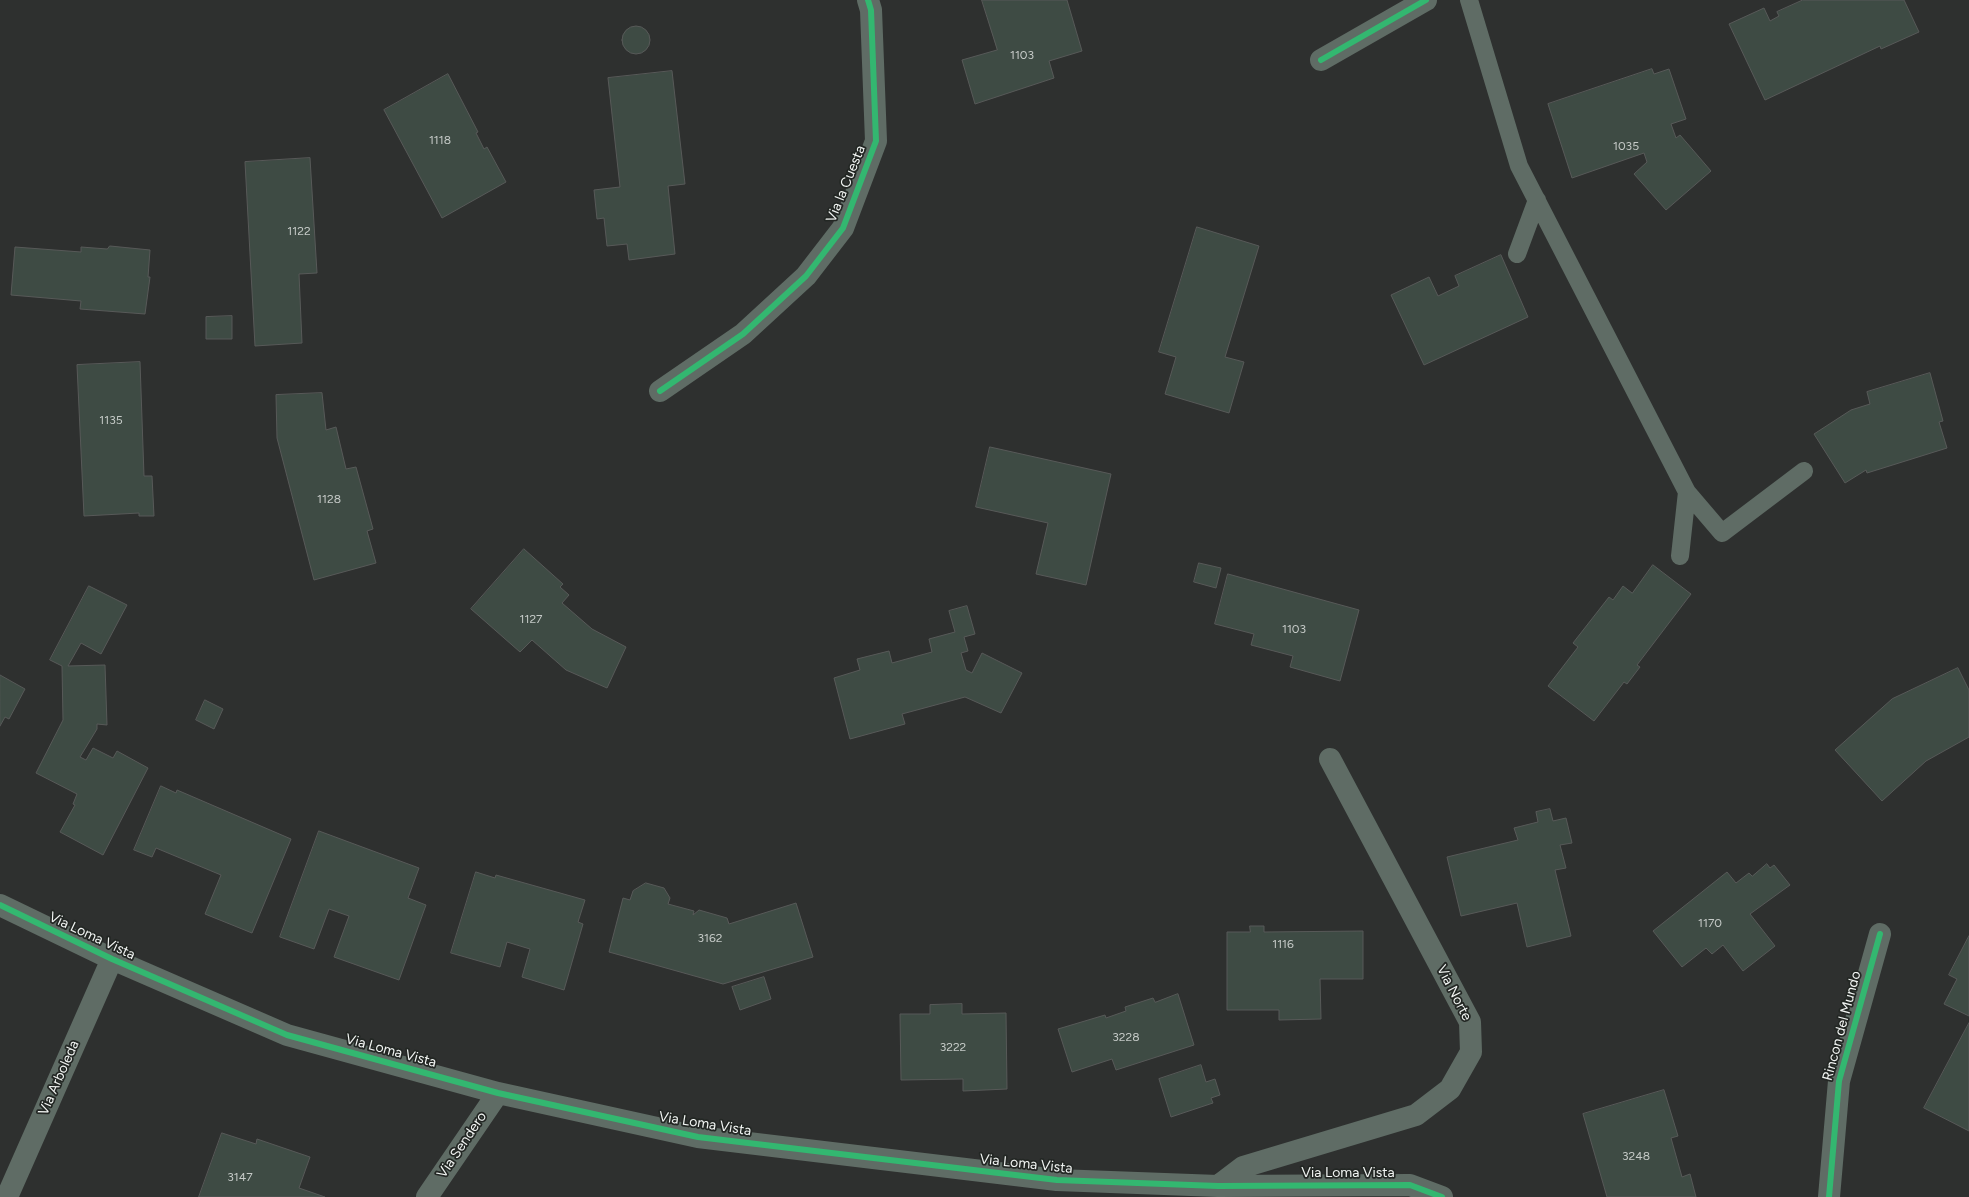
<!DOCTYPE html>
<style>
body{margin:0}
canvas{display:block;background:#2e302f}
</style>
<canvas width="1969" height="1197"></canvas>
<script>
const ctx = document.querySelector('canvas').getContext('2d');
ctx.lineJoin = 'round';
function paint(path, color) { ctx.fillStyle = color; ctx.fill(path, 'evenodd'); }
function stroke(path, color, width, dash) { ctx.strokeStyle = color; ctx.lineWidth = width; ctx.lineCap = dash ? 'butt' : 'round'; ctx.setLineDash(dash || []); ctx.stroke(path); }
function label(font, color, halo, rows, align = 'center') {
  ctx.font = font + ' Figtree,sans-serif'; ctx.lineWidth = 3.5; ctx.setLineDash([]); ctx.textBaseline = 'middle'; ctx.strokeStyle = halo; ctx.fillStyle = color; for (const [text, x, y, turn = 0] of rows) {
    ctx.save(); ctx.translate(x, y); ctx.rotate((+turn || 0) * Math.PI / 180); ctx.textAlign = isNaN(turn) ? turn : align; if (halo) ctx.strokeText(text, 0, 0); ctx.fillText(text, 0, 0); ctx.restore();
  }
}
const building = new Path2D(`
 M982 0H1067L1082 51 1049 61 1054 78 975 104 962 60 997 50Z
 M1803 0H1904L1919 32 1881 49 1880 46 1765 100 1729 24 1764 8 1770 21 1779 16 1777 12Z
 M622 40a14 14 0 1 1 28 0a14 14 0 1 1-28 0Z
 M1652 69 1654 74 1669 69 1686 119 1671 124 1676 138 1680 135 1711 171 1666 210 1634 174 1647 162 1644 153 1572 178 1548 104Z
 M672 71 685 184 668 186 675 254 629 260 627 244 607 246 604 218 597 219 594 190 620 187 608 78Z
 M448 74 478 132 476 133 484 149 487 147 506 182 442 218 384 110Z
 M310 158 317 273 299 274 302 343 255 346 245 162Z
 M1197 227 1259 246 1225 357 1244 362 1229 413 1165 394 1176 357 1159 352Z
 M110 246 150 250 148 277H150L145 314 80 309 81 301 11 295 15 247 81 252V247L107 249Z
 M1501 255 1528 317 1424 365 1391 295 1429 277 1438 296 1459 286 1455 276Z
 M232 316V339H206V317Z
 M140 362 144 476H152L154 516H139V513L84 516 77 365Z
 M1930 373 1943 421 1939 422 1947 448 1867 473 1866 470 1845 483 1814 434 1851 410 1870 404 1867 392Z
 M322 393 326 430 336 427 346 469 356 467 373 529 367 531 376 563 314 580 277 438 276 395Z
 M990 447 1111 474 1086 585 1036 574 1048 523 976 507Z
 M524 549 563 584 560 587 569 595 562 603 592 629 626 647 607 688 566 670 532 640 520 652 471 609Z
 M1199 563 1221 568 1216 588 1194 582Z
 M1653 565 1691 594 1637 665 1640 667 1627 684 1624 682 1594 721 1548 686 1578 647 1573 643 1609 597 1613 600 1623 586 1632 593Z
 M1228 574 1359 610 1340 681 1290 667 1293 656 1251 645 1254 634 1215 624Z
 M89 586 127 605 101 654 81 643 68 666 105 665 107 725 97 724V729L80 757 86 760 93 748 113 758 117 751 148 768 103 855 60 832 75 805 73 804 77 794 36 773 63 720 62 666 50 660Z
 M967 606 975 634 964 637 968 651 961 653 966 670 972 673 982 653 1022 673 1001 713 965 697 902 714 905 724 850 739 834 678 860 670 857 659 889 651 892 663 932 652 929 639 955 632 949 611Z
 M1958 668 1969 690V737L1926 761 1882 801 1835 750 1892 699Z
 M0 675 25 689 9 719 5 717 0 726Z
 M205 700 223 709 214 729 196 720Z
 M161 786 176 793 177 790 291 839 252 933 205 914 221 875 156 848 152 857 134 850Z
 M1550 809 1553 821 1566 818 1572 843 1560 845 1566 868 1555 870 1571 936 1527 947 1517 903 1461 916 1447 857 1518 840 1514 828 1538 822 1536 812Z
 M319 831 419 868 408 898 426 905 399 980 334 957 349 916 329 909 314 949 280 937Z
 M1767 864 1770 868 1774 865 1790 885 1750 914 1775 946 1743 971 1723 945 1712 954 1706 948 1682 967 1653 931 1727 872 1736 883 1749 873 1752 876Z
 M476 872 495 878 496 875 585 900 578 922 583 924 564 990 522 977 530 949 507 942 500 967 451 953Z
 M646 883 664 888 670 898 668 904 694 911 693 915 699 910 727 918 729 924 796 903 813 957 723 984 609 952 623 898 630 900 633 891Z
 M1250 926H1264V932L1363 931V979H1320L1321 1019 1279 1020V1010H1227V932H1250Z
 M1969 936V1016L1944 1004 1957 979 1949 975Z
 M764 977 771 999 740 1010 732 987Z
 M1178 994 1194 1045 1116 1070 1112 1059 1072 1072 1058 1029 1105 1015 1106 1018 1126 1011 1125 1007 1153 998 1155 1002Z
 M962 1004V1014L1006 1013 1007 1089 963 1091V1079L901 1080 900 1014H930V1005Z
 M1969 1023V1131L1924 1108Z
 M1201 1065 1206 1082 1215 1079 1220 1095 1211 1098 1213 1103 1171 1117 1159 1079Z
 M1664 1090 1678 1136 1671 1138 1682 1177 1690 1174 1696 1197H1607L1583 1114Z
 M222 1133 256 1144 257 1139 310 1157 299 1188 325 1197H199Z`);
const lane = new Path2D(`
 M1469 0 1519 166 1687 492 1680 556
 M1517 254 1537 200
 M1687 492 1722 533 1804 471`);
const street = new Path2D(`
 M1321 60 1426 0
 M660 391 743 334 806 276 843 228 876 141 871 10 868 0
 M0 905 112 959 287 1035 498 1093 698 1137 1057 1180 1218 1186 1410 1185 1442 1197
 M1218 1186 1243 1167 1416 1115 1450 1089 1471 1052 1470 1022 1330 759
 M7 1197 112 959
 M427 1197 498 1093
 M1829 1197 1839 1081 1880 934`);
const cycleway = new Path2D(`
 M1321 60 1426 0
 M660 391 743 334 806 276 843 228 876 141 871 10 868 0
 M0 905 112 959 287 1035 498 1093 698 1137 1057 1180 1218 1186 1410 1185 1442 1197
 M1829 1197 1839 1081 1880 934`);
const numberNames = [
 ["1103",1022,55],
 ["1118",440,140],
 ["1035",1626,146],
 ["1122",299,231],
 ["1135",111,420],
 ["1128",329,499],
 ["1127",531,619],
 ["1103",1294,629],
 ["1170",1710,923],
 ["3162",710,938],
 ["1116",1283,944],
 ["3228",1126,1037],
 ["3222",953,1047],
 ["3248",1636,1156],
 ["3147",240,1177]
];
const streetNames = [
 ["Via la Cuesta",846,184,-68],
 ["Via Loma Vista",92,936,25],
 ["Via Norte",1454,993,63],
 ["Rincon del Mundo",1842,1026,-75],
 ["Via Loma Vista",391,1051,15],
 ["Via Arboleda",59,1078,-66],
 ["Via Loma Vista",705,1124,9],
 ["Via Sendero",462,1145,-56],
 ["Via Loma Vista",1026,1164,6],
 ["Via Loma Vista",1348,1173]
];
paint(building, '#3e4b44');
stroke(building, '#575958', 1);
stroke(lane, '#5f6c65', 18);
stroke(street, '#5f6c65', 22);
stroke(cycleway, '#33b770', 6);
label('12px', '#c5cac7', null, numberNames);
label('14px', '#f2f5f3', '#232724', streetNames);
</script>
